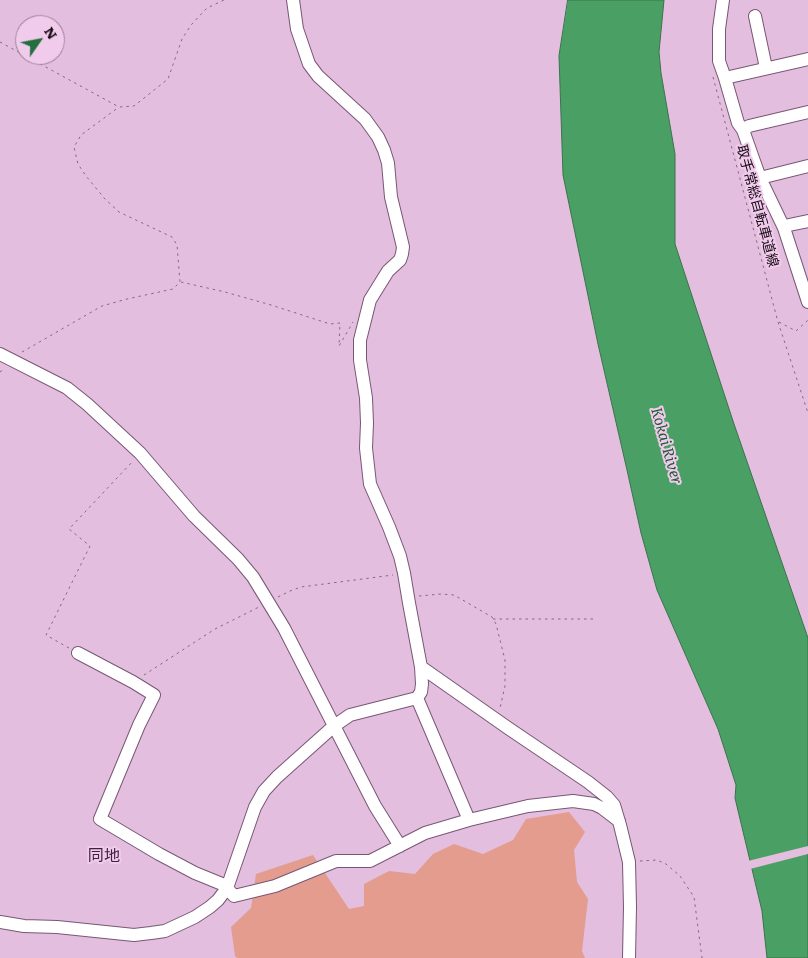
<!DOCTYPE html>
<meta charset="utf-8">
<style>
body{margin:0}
#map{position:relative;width:808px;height:958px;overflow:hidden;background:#e3bede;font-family:Literata,serif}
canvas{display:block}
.north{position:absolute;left:15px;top:15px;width:50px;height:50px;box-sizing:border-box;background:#f1cbeb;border:1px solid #9a7e96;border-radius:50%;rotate:57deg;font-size:14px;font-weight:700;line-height:20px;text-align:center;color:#170b16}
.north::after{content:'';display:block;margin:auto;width:18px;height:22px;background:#236f3d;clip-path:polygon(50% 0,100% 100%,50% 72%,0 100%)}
</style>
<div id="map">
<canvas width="808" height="958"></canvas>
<div class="north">N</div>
</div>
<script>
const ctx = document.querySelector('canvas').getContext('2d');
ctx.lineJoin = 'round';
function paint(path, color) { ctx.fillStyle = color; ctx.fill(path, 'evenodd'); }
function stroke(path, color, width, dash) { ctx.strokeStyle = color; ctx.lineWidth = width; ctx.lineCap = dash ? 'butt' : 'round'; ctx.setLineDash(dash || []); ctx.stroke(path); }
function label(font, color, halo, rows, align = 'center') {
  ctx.font = font + ' Literata,"Noto Sans JP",serif'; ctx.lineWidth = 4; ctx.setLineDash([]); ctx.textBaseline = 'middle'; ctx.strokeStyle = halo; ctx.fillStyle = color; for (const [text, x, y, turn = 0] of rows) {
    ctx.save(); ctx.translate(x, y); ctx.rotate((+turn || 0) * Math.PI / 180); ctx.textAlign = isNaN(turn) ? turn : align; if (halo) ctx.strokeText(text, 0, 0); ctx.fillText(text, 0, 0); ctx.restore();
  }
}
const green = new Path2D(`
 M569 812 585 832 574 850 577 882 588 899 582 951 585 958H237L235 956 231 927 251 908 256 874 313 855 349 909 364 906V884L389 871 415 874 433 854 454 844 483 854 513 840 526 819Z`);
const water = new Path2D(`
 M568 0H664L659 52 661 73 675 154V244L734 424 808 638V958H767L762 911 735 798 736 785 718 729 657 590 641 533 627 470 598 344 563 175 559 56Z`);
const pier = new Path2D(`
 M808 846V854L750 869 748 861Z`);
const path = new Path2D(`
 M0 42 119 107 134 106 168 79 182 39 191 25 207 8 224 0
 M713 77 778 322 808 413
 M181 282 225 292 271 305 330 324 340 323 339 346 353 322
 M779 322 796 331 808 320
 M22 352 102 306 127 299 173 289 180 282 177 245 172 237 119 212 105 199 86 176 78 164 74 147 81 135 119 107
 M0 372 5 368
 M419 596 441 594 454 595 492 617 496 624 505 660V686L500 708
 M278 597 290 591 301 587 393 575
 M493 619H595
 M69 648 46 635 90 546 69 529 133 461
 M144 675 215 629 259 607
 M640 861 657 860 666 864 680 876 694 897 702 958`);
const minor = new Path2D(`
 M723 0 719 29V61L725 78 738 123 743 130 760 178 784 228 808 302
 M755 16 766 68
 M725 78 808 59
 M743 130 749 126 808 112
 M760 178 808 166
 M784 228 789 225 808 221
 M0 354 67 388 87 404 140 453 194 516 238 559 253 577 284 628 375 806 400 846
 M78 653 133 682 154 695 139 725 100 819 159 854 195 873 222 884 227 888 234 896 275 886 336 861H370L425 833 469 820 417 698 421 692 422 684 421 667 409 603 404 573 400 556 389 527 370 484 366 448 367 423 366 398 360 360V340L370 300 388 271 400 260 402 254 403 247 391 197 388 163 384 150 378 137 365 119 318 76 309 64 297 29 293 0
 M421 667 508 728 588 782 607 797 614 805 620 825 629 862 630 907 629 958
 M469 820 528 806 573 801 594 804 602 808 619 821
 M0 922 24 926 57 927 134 935 151 933 165 931 195 917 210 907 218 900 227 888 255 807 264 791 277 777 334 726 350 715 417 698`);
const streetNames = [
 ["取手常総自転車道線",757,206,75]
];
const waterNames = [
 ["Kokai River",666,446,74]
];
const quarterNames = [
 ["同地",104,856]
];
paint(green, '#e39c8e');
paint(water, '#4aa064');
stroke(water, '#3b734d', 1);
paint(pier, '#e3bede');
stroke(minor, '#785774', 14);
stroke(path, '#846a80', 1, [2.5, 4]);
stroke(minor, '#fff', 12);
label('14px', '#170b16', '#f1cbeb', streetNames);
label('italic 15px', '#1c5a31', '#f1cbeb', waterNames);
label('16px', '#3e213b', '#f1cbeb', quarterNames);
</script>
